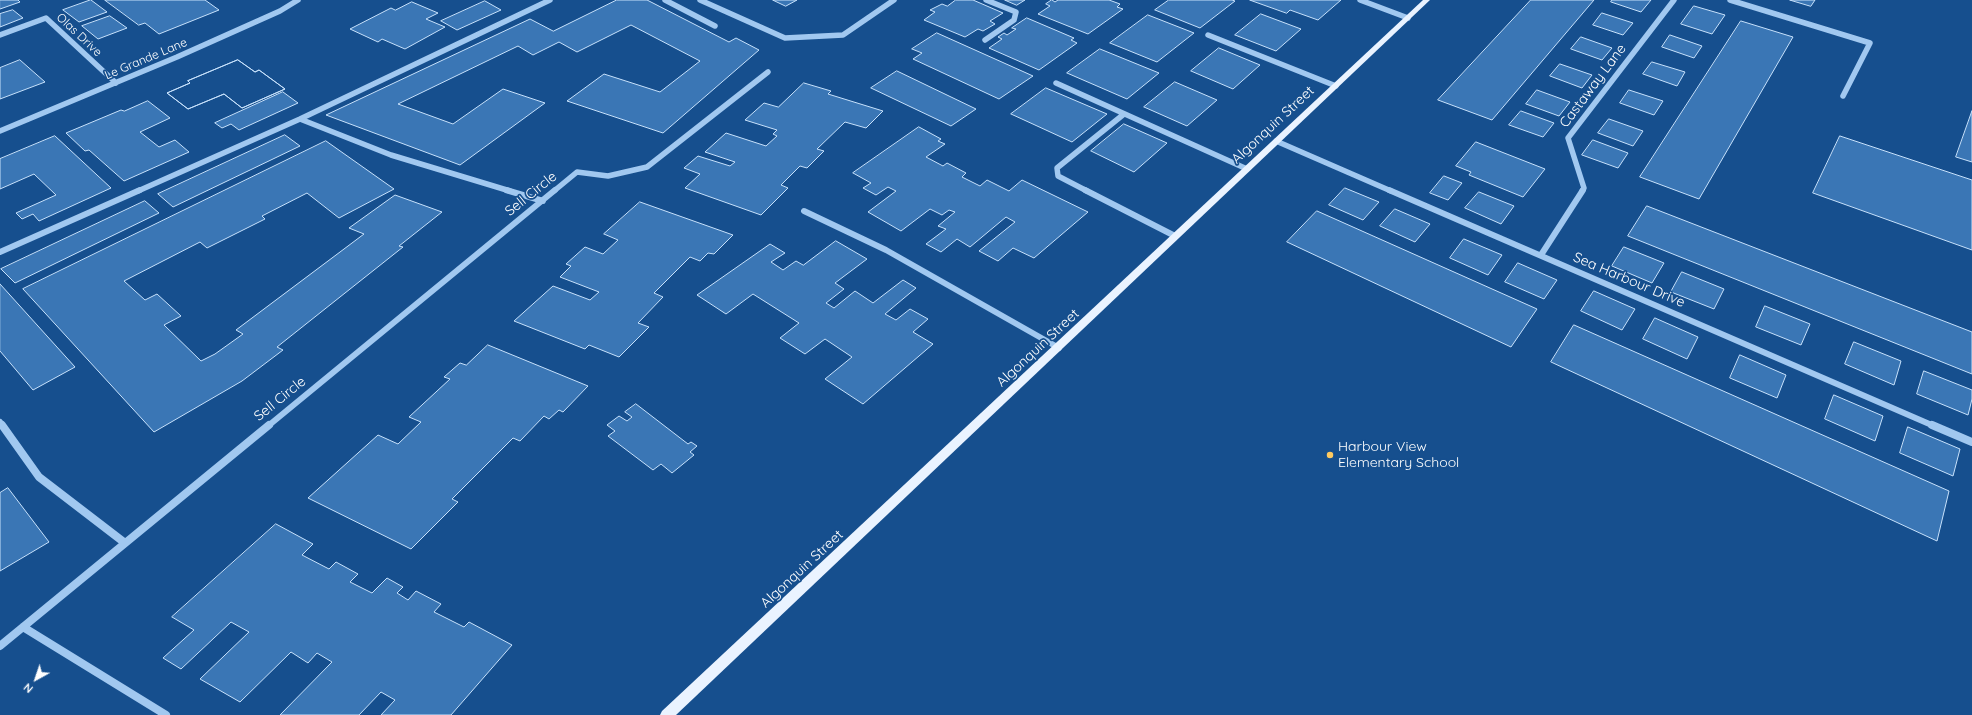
<!DOCTYPE html>
<style>
body{margin:0}
#map{position:relative;width:1972px;height:715px;overflow:hidden;background:#164f8e;font-family:Quicksand,sans-serif}
canvas{display:block}
.north{position:absolute;left:16px;top:659px;width:40px;height:40px;-webkit-text-stroke:3px #164f8e;paint-order:stroke;rotate:220deg;font-size:11px;font-weight:700;line-height:16px;text-align:center;color:#fff}
.north::after{content:'';display:block;margin:auto;width:14px;height:18px;background:#fff;clip-path:polygon(50% 0,100% 100%,50% 72%,0 100%)}
</style>
<div id="map">
<canvas width="1972" height="715"></canvas>
<div class="north">N</div>
</div>
<script>
const ctx = document.querySelector('canvas').getContext('2d');
ctx.lineJoin = 'round';
function paint(path, color) { ctx.fillStyle = color; ctx.fill(path, 'evenodd'); }
function stroke(path, color, width, dash) { ctx.strokeStyle = color; ctx.lineWidth = width; ctx.lineCap = dash ? 'butt' : 'round'; ctx.setLineDash(dash || []); ctx.stroke(path); }
function label(font, color, halo, rows, align = 'center') {
  ctx.font = font + ' Quicksand,sans-serif'; ctx.lineWidth = 3.5; ctx.setLineDash([]); ctx.textBaseline = 'middle'; ctx.strokeStyle = halo; ctx.fillStyle = color; for (const [text, x, y, turn = 0] of rows) {
    ctx.save(); ctx.translate(x, y); ctx.rotate((+turn || 0) * Math.PI / 180); ctx.textAlign = isNaN(turn) ? turn : align; if (halo) ctx.strokeText(text, 0, 0); ctx.fillText(text, 0, 0); ctx.restore();
  }
}
const building = new Path2D(`
 M0 0H18L20 2 0 9Z
 M91 0 107 12 79 22 63 10Z
 M105 0H205L219 10 159 34 145 23 139 25Z
 M617 0H647L729 42 736 38 759 50 663 133 567 101 604 74 660 92 700 61 631 25 577 52 559 42 533 55 518 46 398 104 453 124 503 89 545 103 460 165 326 115 530 19 553 31Z
 M773 0H797L786 6Z
 M956 0H973L1003 13 990 21 995 24 983 31 978 29 965 37 924 20 935 12 930 10 942 4 947 6Z
 M1005 0H1025L1017 5Z
 M1052 0 1055 2 1058 0H1109L1120 4 1117 7 1123 9 1088 34 1038 14 1050 6 1046 4Z
 M1169 0H1232L1235 1 1200 28 1155 10Z
 M1250 0H1341L1318 20 1290 10 1287 13Z
 M1531 0H1594L1492 120 1438 100Z
 M1612 0H1651L1641 12 1611 2Z
 M1790 0H1815L1811 6Z
 M485 1 501 10 457 30 441 21Z
 M412 2 438 13 426 19 445 27 405 49 382 39 378 42 350 29 391 8 395 10Z
 M1694 6 1725 15 1712 34 1681 24Z
 M13 10 23 18 0 27V14Z
 M1602 13 1633 23 1623 35 1593 25Z
 M1261 14 1301 29 1276 51 1235 35Z
 M1148 15 1194 33 1157 62 1110 43Z
 M110 16 127 28 98 39 82 26Z
 M1027 18 1074 38 1071 40 1077 43 1039 70 989 48 1002 39 998 37 1004 33 1007 35 1016 29 1012 28Z
 M1741 21 1793 37 1699 199 1640 177Z
 M937 33 1033 76 999 99 913 59 922 53 912 49Z
 M1670 35 1702 46 1694 58 1662 47Z
 M1581 37 1612 48 1602 60 1571 49Z
 M1219 48 1260 65 1233 89 1191 71Z
 M1100 49 1159 73 1127 99 1067 73Z
 M20 60 45 82 0 99V68Z
 M238 60 255 72 259 70 285 89 242 108 224 94 188 109 167 93 190 83 188 81Z
 M238 60 255 72 259 70 285 89 242 108 224 94 188 109 167 93 190 83 188 81Z
 M1652 62 1685 72 1677 86 1643 74Z
 M1560 64 1592 75 1582 88 1550 76Z
 M897 71 976 109 951 126 871 88Z
 M1175 82 1217 100 1187 126 1144 107Z
 M804 83 831 91 828 94 883 111 866 128 845 122 817 149 824 151 807 168 800 166 781 185 788 188 761 215 685 188 700 174 684 168 698 156 730 166 735 162 705 152 726 133 766 146 777 136 773 134 777 130 745 120 764 103 778 107Z
 M1046 88 1107 114 1072 142 1011 114Z
 M1537 90 1570 102 1559 116 1526 104Z
 M1629 90 1663 101 1654 115 1620 103Z
 M283 92 298 103 239 130 231 124 222 128 215 123Z
 M148 101 170 118 140 132 159 147 175 140 189 152 124 181 89 150 85 151 66 133 121 110 124 111Z
 M1521 111 1554 123 1543 137 1509 125Z
 M1972 111V162L1956 157Z
 M1609 119 1643 131 1633 146 1598 133Z
 M1124 124 1167 143 1134 172 1091 151Z
 M919 127 941 139 938 141 945 144 926 157 943 166 947 163 966 173 962 177 980 186 987 180 1009 191 1022 180 1088 212 1034 258 1013 248 998 261 979 251 1015 222 1006 217 970 247 957 239 941 252 926 244 946 229 938 226 955 212 949 210 942 215 930 209 901 231 868 212 896 191 888 187 876 195 863 188 871 183 853 173Z
 M285 135 300 146 173 207 158 194Z
 M55 136 111 188 39 221 33 214 22 219 16 213 56 195 34 174 0 189V159Z
 M1840 136 1972 180V250L1813 193Z
 M1593 140 1628 153 1618 168 1582 155Z
 M326 141 394 189 339 218 307 193 262 216 265 219 207 248 200 242 124 281 145 300 157 294 181 316 164 325 201 361 215 354 243 334 236 330 364 234 349 228 395 195 442 212 399 246 403 247 277 347 283 350 242 381 154 432 23 289Z
 M1476 142 1545 169 1523 197 1469 175 1471 172 1456 166Z
 M1444 176 1462 183 1448 200 1430 193Z
 M1345 188 1379 202 1363 220 1329 205Z
 M1479 192 1514 206 1501 224 1465 208Z
 M145 201 159 213 15 283 1 269Z
 M640 202 733 235 714 254 708 253 700 261 690 257 654 293 663 297 638 323 649 327 619 357 589 345 585 349 514 321 553 286 590 300 599 292 560 277 571 266 566 264 585 247 603 254 618 240 604 234Z
 M1647 206 1972 332V374L1628 236Z
 M1395 209 1430 224 1415 242 1380 226Z
 M1317 211 1537 309 1511 347 1287 242Z
 M1464 239 1502 255 1488 275 1450 258Z
 M836 241 867 259 835 283 844 289 826 303 834 308 855 291 873 303 903 280 916 288 885 314 896 320 910 309 928 319 913 332 933 344 863 404 825 379 852 357 825 339 805 354 780 338 799 323 753 294 726 314 697 295 770 244 785 253 771 262 783 270 796 261 803 265Z
 M1624 247 1664 263 1652 283 1612 266Z
 M1518 263 1557 280 1544 299 1505 282Z
 M1682 272 1724 289 1714 309 1671 292Z
 M0 284 75 367 33 390 0 351Z
 M1594 291 1635 309 1622 330 1581 311Z
 M1765 306 1810 324 1801 345 1756 327Z
 M1655 318 1698 337 1687 359 1643 339Z
 M1574 325 1949 491 1937 541 1551 362Z
 M1854 342 1901 361 1894 385 1845 364Z
 M488 345 588 386 563 412 559 410 549 419 544 416 520 441 513 438 452 499 458 502 411 549 308 498 378 435 398 444 421 422 409 417 450 379 444 377 460 363 466 365Z
 M1740 355 1786 375 1777 398 1730 378Z
 M1924 371 1972 390V399L1968 415 1917 394Z
 M1834 395 1883 416 1875 441 1825 419Z
 M636 404 688 444 691 442 697 446 690 452 694 455 672 473 661 464 653 470 608 436 615 431 607 425 619 416 627 421 632 417 625 412Z
 M1908 427 1960 449 1953 476 1900 453Z
 M8 488 49 542 0 571V493Z
 M276 524 313 544 302 555 329 569 336 562 358 574 350 582 372 593 387 578 403 587 397 593 408 600 416 591 441 604 434 612 464 627 469 622 512 645 451 715H381L395 700 381 692 359 715H280L332 662 317 653 308 663 291 652 240 702 200 679 249 632 231 622 181 669 163 658 194 630 172 617Z`);
const minorFar2 = new Path2D(`
 M665 0 715 26
 M700 0 785 38 843 35 894 0
 M1360 0 1408 18
 M1730 0 1870 43 1843 96
 M0 35 46 18 116 83
 M1208 35 1336 86
 M985 40 1014 20 1016 12 986 0
 M1056 83 1247 169
 M300 119 391 155 510 191
 M0 131 177 57 280 11 298 0
 M1276 141 1391 191
 M138 191 300 119 550 0
 M554 191 577 172 608 176 647 167 768 72
 M1087 191 1058 176 1057 168 1124 114
 M1582 191 1584 188 1568 138 1674 0`);
const minorFar1 = new Path2D(`
 M506 190 543 201
 M1085 190 1175 236
 M1389 190 1934 426
 M804 211 886 250 1059 348
 M0 252 140 190
 M1541 255 1583 190
 M0 422 3 426
 M268 426 555 190`);
const minor = new Path2D(`
 M2 425 39 477 125 543
 M1932 425 1972 442
 M23 627 166 715
 M0 646 269 425`);
const major = new Path2D(`
 M1423 0H1430L676 715H660L662 711Z`);
const markers = [
 [1330,455,4,"#ffca60"]
];
const farStreetnames = [
 ["Olas Drive",79,35,43],
 ["Le Grande Lane",146,59,-23]
];
const streetNames = [
 ["Castaway Lane",1593,86,-53],
 ["Algonquin Street",1273,125,-43],
 ["Sell Circle",531,194,-39],
 ["Sea Harbour Drive",1629,280,23],
 ["Algonquin Street",1038,348,-43],
 ["Sell Circle",280,399,-39],
 ["Algonquin Street",802,569,-43]
];
const poiNames = [
 ["Harbour View",1338,447],
 ["Elementary School",1338,463]
];
paint(building, '#3a76b5');
stroke(building, '#c7e1fb', 1);
stroke(minorFar2, '#a1c8f0', 5.5);
stroke(minorFar1, '#a1c8f0', 6);
stroke(minor, '#a1c8f0', 8);
paint(major, '#eaf3ff');
for (const [x, y, r, color] of markers) { const dot = new Path2D(); dot.arc(x, y, r, 0, 2 * Math.PI); ctx.fillStyle = color; ctx.fill(dot); stroke(dot, '#164f8e', 1.5); }
label('12px', '#fff', '#164f8e', farStreetnames);
label('14px', '#fff', '#164f8e', streetNames);
label('14px', '#fff', '#164f8e', poiNames, 'left');
</script>
